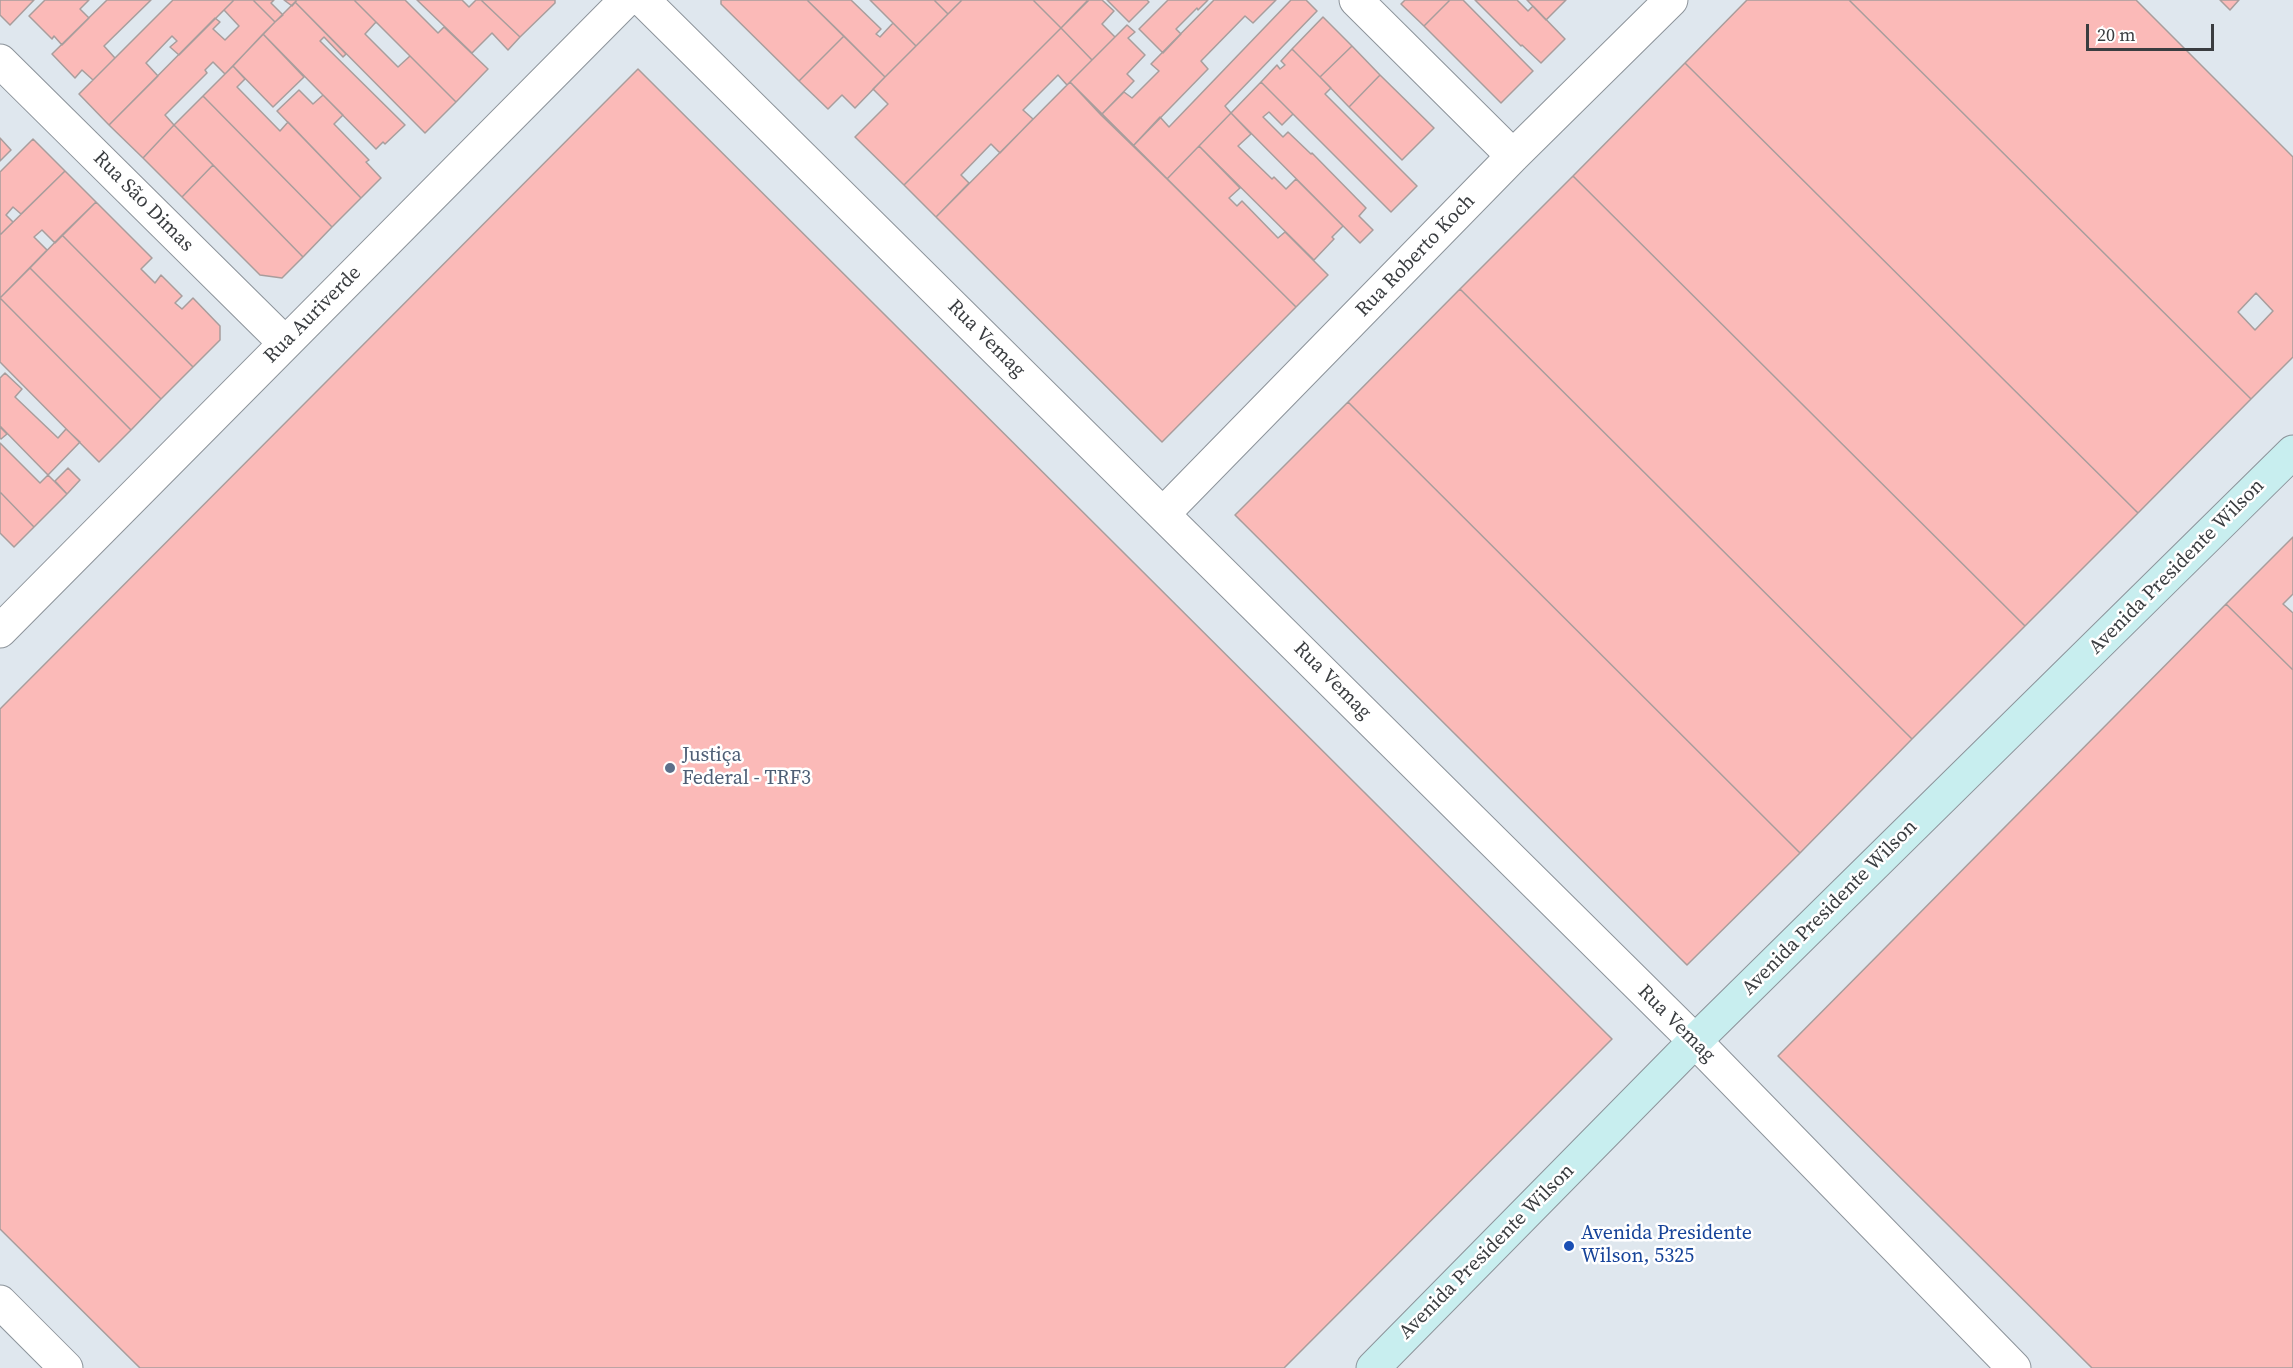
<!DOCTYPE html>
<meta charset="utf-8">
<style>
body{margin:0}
#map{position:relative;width:2293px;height:1368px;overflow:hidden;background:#dfe7ee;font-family:"Source Serif 4",serif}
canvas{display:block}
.scale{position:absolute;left:2086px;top:24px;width:128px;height:27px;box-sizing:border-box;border:3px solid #3a3d40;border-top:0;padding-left:8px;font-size:18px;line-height:21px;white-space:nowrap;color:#3a3d40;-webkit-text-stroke:4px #fff;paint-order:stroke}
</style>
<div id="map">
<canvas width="2293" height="1368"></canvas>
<div class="scale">20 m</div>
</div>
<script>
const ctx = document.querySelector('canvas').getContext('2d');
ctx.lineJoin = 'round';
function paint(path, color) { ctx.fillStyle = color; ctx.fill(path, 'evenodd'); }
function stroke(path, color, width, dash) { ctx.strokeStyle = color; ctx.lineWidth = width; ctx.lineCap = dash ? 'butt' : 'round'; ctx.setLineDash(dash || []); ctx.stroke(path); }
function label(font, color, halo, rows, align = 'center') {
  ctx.font = font + ' "Source Serif 4",serif'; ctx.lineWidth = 5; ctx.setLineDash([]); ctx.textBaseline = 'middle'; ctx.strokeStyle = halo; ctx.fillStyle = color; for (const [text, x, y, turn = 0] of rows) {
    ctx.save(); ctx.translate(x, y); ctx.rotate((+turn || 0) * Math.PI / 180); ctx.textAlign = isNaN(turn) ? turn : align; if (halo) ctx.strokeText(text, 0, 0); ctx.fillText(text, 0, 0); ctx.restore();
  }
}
const building = new Path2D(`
 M0 0H34L10 25 0 15Z
 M45 0H89L80 9 89 18 62 45 54 36 52 39 29 16Z
 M107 0H151L104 46 115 58 93 80 82 70 75 78 52 54Z
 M173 0H234L179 55 170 47 177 41 172 36 146 63 158 76 109 125 79 94Z
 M234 0H253L275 22 225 74 213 62 205 70 207 73 165 115 174 125 143 158 109 125 215 18 220 22 213 29 225 40 239 26 224 10Z
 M253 0H274L271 3 283 15 275 22Z
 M284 0H297L292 6Z
 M297 0H354L376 22 365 34 398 67 410 56 456 102 425 133 295 2Z
 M354 0H405L438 33 444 27 488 69 456 102Z
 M417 0H462L469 7 476 0H481L520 37 508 50 492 33 472 53Z
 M481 0H555V3L520 37Z
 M721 0H807L844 36 799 81 721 4Z
 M807 0H851L881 29 876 34 880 37 893 23 916 46 885 77Z
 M870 0H934L948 14 916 46Z
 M934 0H962L948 14Z
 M962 0H1033L1061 28 904 185 855 137 888 104 873 89Z
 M1033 0H1088L1061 28Z
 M1089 0H1102L1114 11 1102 24 1115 37 1092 60 1061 28Z
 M1107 0H1147L1149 2 1129 22Z
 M1168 0H1208L1198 10 1197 8 1176 29 1181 34 1163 53 1139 29Z
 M1214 0H1276L1253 23 1245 16 1201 61 1208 69 1133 146 1101 115 1124 92 1132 98 1159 71 1151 64Z
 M1291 0H1306L1317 11 1225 106 1231 113 1167 179 1133 146 1160 117 1169 127Z
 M1405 0H1450L1424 26 1401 4Z
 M1450 0H1463L1533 71 1501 103 1424 26Z
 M1475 0H1517L1528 11 1533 6 1565 39 1541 63 1522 45 1521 46Z
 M1527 0H1566L1546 20Z
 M1747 0H1849L2251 399 2138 513 1685 63Z
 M1849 0H2136L2293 157V357L2251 399ZM2256 293 2273 311 2255 330 2238 312Z
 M2220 0H2239L2230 10Z
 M295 2 346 54 343 57 324 37 320 41 405 125 385 144 383 142 376 149 263 34Z
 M1323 17 1352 46 1320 77 1292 49Z
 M1127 25 1135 32 1128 38 1145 55 1127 74 1134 81 1101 115 1070 82Z
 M1061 28 1092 60 1067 85 1058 75 1023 110 1033 119 1000 153 991 144 961 175 969 183 936 217 904 185Z
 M263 34 304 77 273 107 233 66Z
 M844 36 885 77 855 108 842 95 828 109 799 81Z
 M1352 46 1380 75 1349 107 1320 77Z
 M1292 49 1331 88 1325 94 1417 186 1391 212 1261 82 1277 65 1280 69 1285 65 1281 61Z
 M1685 63 2138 513 2025 626 1573 176Z
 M233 66 245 79 237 87 280 131 288 122 361 198 332 227 203 96Z
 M638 69 1612 1039 1284 1368H140L0 1229V709Z
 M1380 75 1434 128 1402 160 1349 107Z
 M1070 82 1296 307 1162 442 936 217Z
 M1261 82 1293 114 1282 125 1269 112 1263 117 1283 137 1288 132 1311 154 1312 153 1366 208 1359 216 1373 230 1360 243 1231 113Z
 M299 90 313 104 323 95 343 115 334 124 369 160 366 162 381 178 361 198 277 111Z
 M203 96 332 227 303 257 174 125Z
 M1231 113 1251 134 1238 146 1272 179 1274 177 1286 189 1296 179 1343 226 1332 237 1334 239 1314 260 1199 146Z
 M174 125 213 165 182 197 143 158Z
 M0 138 11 150 0 161Z
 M33 139 65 171 21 214 13 207 6 215 13 222 0 235V172Z
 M1199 146 1240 188 1229 198 1237 206 1242 201 1278 238 1285 232 1328 275 1296 307 1167 179Z
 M213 165 303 257 282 278 260 275 182 197Z
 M65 171 96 202 55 243 42 230 34 237 47 250 0 298V235Z
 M1573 176 2025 626 1912 739 1460 289Z
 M96 202 152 258 141 269 155 283 161 275 182 296 175 303 182 309 193 298 220 326V340L193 367 62 235Z
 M62 235 193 367 161 399 30 268Z
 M30 268 161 399 131 430 0 298Z
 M1460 289 1912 739 1800 853 1348 402Z
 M0 298 131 430 99 462 0 362Z
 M5 373 22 389 15 397 58 438 66 429 80 442 48 475 0 426V378Z
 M1348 402 1800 853 1687 965 1235 515Z
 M0 427 7 434 1 439 0 438Z
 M0 443 40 483 48 475 67 494 34 527 0 492Z
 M68 468 80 480 67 494 55 481Z
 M0 492 34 527 14 547 0 533Z
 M2293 537V594L2283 604 2293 613V670L2226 604Z
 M2226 604 2293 670V1368H2092L1778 1056Z`);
const minor = new Path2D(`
 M643 0 1695 1041 2014 1368
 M1356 0 1513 156
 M0 61 285 343
 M1163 514 1513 156 1671 0
 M0 631 626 0
 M0 1302 66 1368`);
const secondary = new Path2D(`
 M1373 1368 1695 1041 2293 452`);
const markers = [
 [670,768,6,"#5c6f8a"],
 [1569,1246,6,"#1a4fb4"]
];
const streetNames = [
 ["Rua São Dimas",143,202,45],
 ["Rua Roberto Koch",1416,256,-46],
 ["Rua Auriverde",313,315,-45],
 ["Rua Vemag",986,339,45],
 ["Avenida Presidente Wilson",2177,567,-45],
 ["Rua Vemag",1332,681,45],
 ["Avenida Presidente Wilson",1830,908,-45],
 ["Rua Vemag",1676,1024,45],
 ["Avenida Presidente Wilson",1487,1252,-45]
];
const serviceNames = [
 ["Justiça",682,756],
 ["Federal - TRF3",682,779]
];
const transitNames = [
 ["Avenida Presidente",1581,1234],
 ["Wilson, 5325",1581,1257]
];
paint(building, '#fbbab8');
stroke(building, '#a89d9c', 1.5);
stroke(minor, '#8c939a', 35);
stroke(secondary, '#8c939a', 35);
stroke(minor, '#fff', 33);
stroke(secondary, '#c8eeef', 33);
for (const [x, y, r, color] of markers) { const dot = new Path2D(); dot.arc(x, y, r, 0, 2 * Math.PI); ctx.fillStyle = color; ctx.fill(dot); stroke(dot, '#fff', 2); }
label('20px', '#3a3d40', '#fff', streetNames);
label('20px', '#4e5e75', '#fff', serviceNames, 'left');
label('20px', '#164399', '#fff', transitNames, 'left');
</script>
